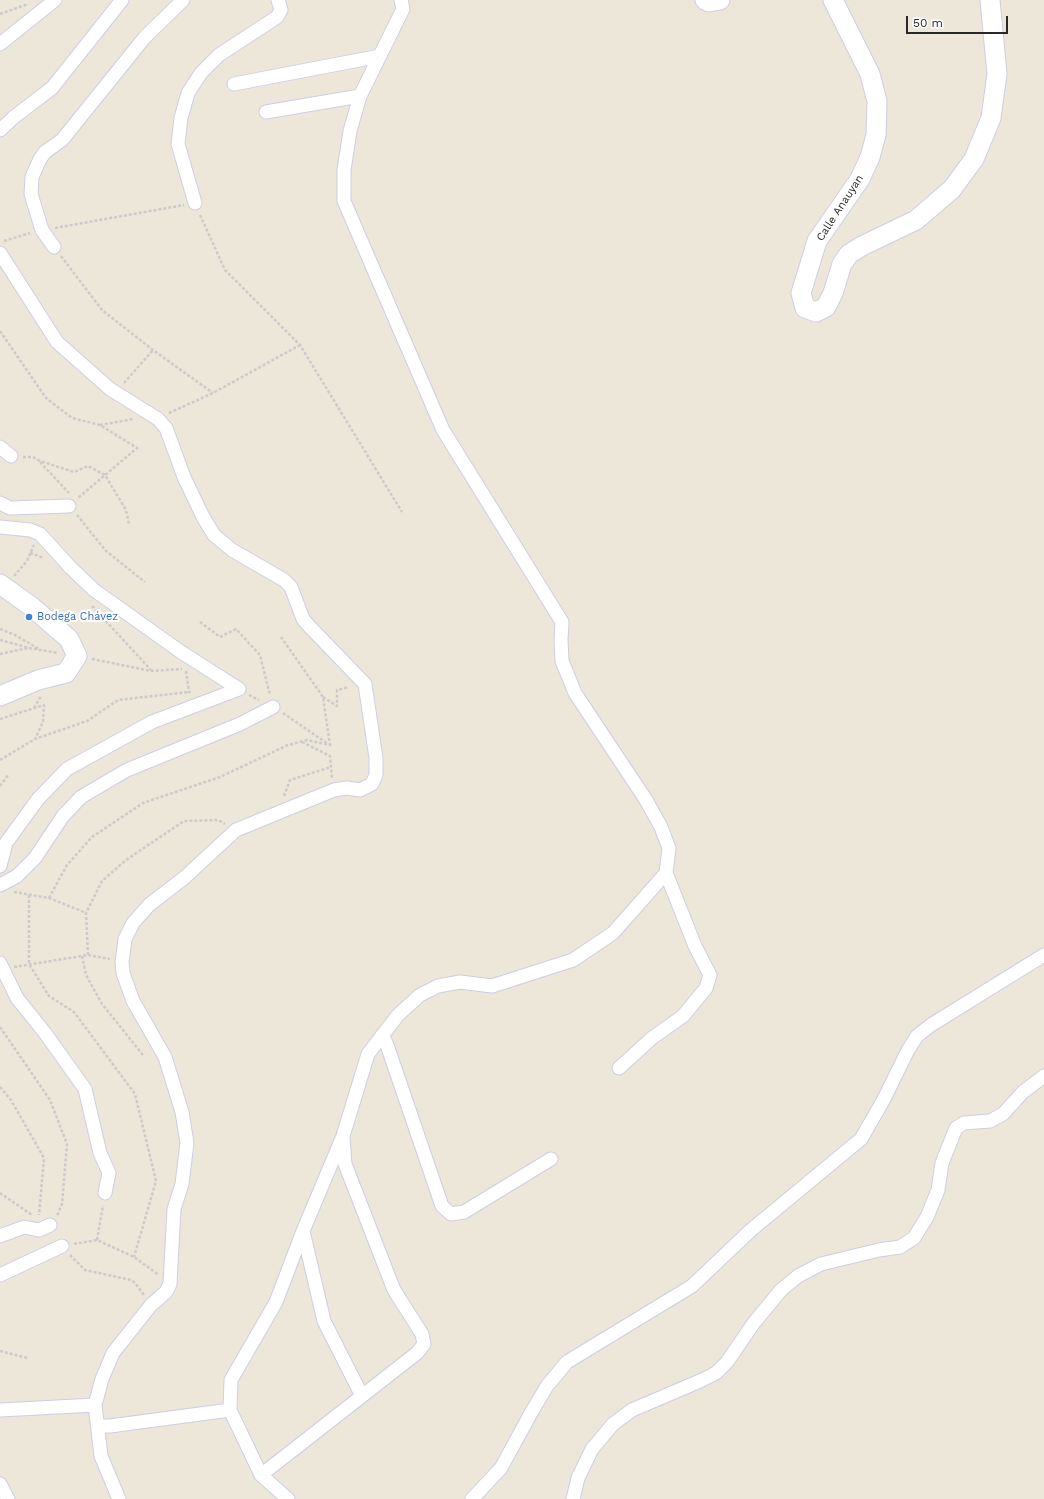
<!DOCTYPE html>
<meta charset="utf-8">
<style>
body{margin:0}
#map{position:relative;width:1044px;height:1499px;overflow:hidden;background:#ece7d9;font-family:"Work Sans",sans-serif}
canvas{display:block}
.scale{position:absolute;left:906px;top:16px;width:102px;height:18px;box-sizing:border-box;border:2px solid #282828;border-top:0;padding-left:5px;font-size:12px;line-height:14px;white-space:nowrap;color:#282828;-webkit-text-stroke:3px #fff;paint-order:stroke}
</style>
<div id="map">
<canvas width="1044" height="1499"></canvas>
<div class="scale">50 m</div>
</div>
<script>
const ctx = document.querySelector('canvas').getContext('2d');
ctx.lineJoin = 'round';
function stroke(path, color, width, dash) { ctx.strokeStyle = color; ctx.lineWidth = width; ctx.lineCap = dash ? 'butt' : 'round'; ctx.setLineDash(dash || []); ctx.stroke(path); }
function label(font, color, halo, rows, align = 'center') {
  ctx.font = font + ' "Work Sans",sans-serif'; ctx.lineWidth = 4; ctx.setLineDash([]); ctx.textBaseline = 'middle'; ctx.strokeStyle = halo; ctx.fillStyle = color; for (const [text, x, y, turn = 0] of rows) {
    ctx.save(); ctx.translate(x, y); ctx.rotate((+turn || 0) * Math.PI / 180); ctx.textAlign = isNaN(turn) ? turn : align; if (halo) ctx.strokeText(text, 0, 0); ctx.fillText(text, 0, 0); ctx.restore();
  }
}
const path = new Path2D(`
 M0 14 28 4
 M200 215 225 270 300 345 402 512
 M55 228 184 205
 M4 241 30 233
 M61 256 102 310 153 350 213 393
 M0 331 46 398 72 418 100 425 137 448 78 498
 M124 383 153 350
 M169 413 213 393 300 345
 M100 425 133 419
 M23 457H33L40 461 74 472 88 466 105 475 126 510 129 524
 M40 462 69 493
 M77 515 106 551 145 582
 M30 553 44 558
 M14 576 27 561 34 545
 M92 606 151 670
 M200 622 220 637 236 629 260 655 270 695
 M0 629 15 635 39 649
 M0 640 29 648 58 653
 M0 654 28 648
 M92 659 151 671 182 669
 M186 671 189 692H192
 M249 695 259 700
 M323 697 337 706V690L349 687
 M34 708 41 696
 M283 713 328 744
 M0 719 44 705 43 722 35 739
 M302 742 330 756 332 778
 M0 760 35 739 87 721 118 700 189 692
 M0 786 9 774
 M284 796 290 780 331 767
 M14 892 49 898 86 913
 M29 895V964L49 996 74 1012 135 1094 156 1181 134 1257
 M49 898 67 865 92 837 143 803 220 777 288 745 307 740 330 745 323 697 281 637
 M88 955 86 913 102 881 126 860 184 821 218 820 225 824
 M82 956 86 975 102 1004 143 1055
 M14 967 88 955 110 959
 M0 1027 50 1100 67 1144 62 1204 57 1216
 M0 1087 11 1100 44 1158 39 1215
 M0 1193 32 1215
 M97 1240 103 1205
 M74 1244 97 1240 134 1257 159 1275
 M70 1255 85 1270 131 1280 135 1283 144 1295
 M0 1351 27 1358`);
const street = new Path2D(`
 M0 44 55 0
 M234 84 380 56
 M266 112 360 96
 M0 130 14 117 52 88 122 0
 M195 203 178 144 181 118 188 93 201 73 219 55 277 17 281 10 278 0
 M54 247 42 230 31 194 32 177 40 159 45 152 62 140 145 37 183 0
 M0 253 57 342 110 389 158 419 166 428 184 477 203 517 214 535 232 550 284 580 291 587 303 619 309 626 365 684 376 758V775L372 784 360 790 347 788 334 790 236 830 184 878 149 905 133 923 125 939 122 962 123 973 133 1001 165 1057 182 1112 187 1143 182 1184 174 1209 170 1284 166 1292 151 1305 113 1353 102 1379 95 1405 101 1456 119 1499
 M0 447 11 456
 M0 503 10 508 69 506
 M0 527 30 530 40 534 71 568 94 590 181 652 239 689
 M0 866 6 843 38 799 67 769 152 722 239 689
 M0 885 17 876 35 858 63 816 81 797 127 770 240 724 273 707
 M0 963 17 998 45 1033 85 1089 100 1153 109 1173 105 1193
 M382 1035 387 1045 442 1206 451 1214 464 1212 551 1159
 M619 1068 652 1038 683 1016 706 988 710 975 695 946 666 873
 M303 1231 324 1321 362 1396
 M0 1236 24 1227 39 1230 50 1225
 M0 1275 62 1246
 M0 1410 95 1405
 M98 1426H110L230 1410
 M261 1475 417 1353 424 1344 422 1334 394 1290 345 1164 343 1138
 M0 1484 8 1499
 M288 1499 261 1475 230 1410 231 1380 276 1302 303 1231 343 1136 368 1054 398 1015 420 995 438 986 460 982 492 986 573 960 613 933 666 873 669 848 661 827 646 800 575 693 562 661 561 640 562 622 443 430 344 201V170L350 131 360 96 403 9 401 0
 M472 1499 501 1468 531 1413 547 1386 567 1362 692 1286 751 1230 861 1139 884 1099 908 1050 917 1036 931 1025 1044 955
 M573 1499 578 1478 592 1449 613 1424 632 1410 700 1381 716 1373 727 1362 753 1324 781 1290 798 1276 821 1264 879 1250 900 1247 914 1238 927 1217 938 1190 942 1163 956 1128 964 1123 990 1121 1003 1114 1023 1092 1044 1076`);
const secondary = new Path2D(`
 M705 0 709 2 720 0
 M833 0 870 74 877 101 876 135 870 157 860 179 817 241 801 293 805 308 816 312 826 307 833 293 842 264 849 254 862 246 916 220 952 189 974 159 991 118 997 74 990 0
 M0 584 32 607 69 639 77 656 66 673 38 680 0 696`);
const markers = [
 [29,617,4,"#3f7fe0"]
];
const streetNames = [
 ["Calle Anauyan",840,208,-57]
];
const shopNames = [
 ["Bodega Chávez",37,617]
];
stroke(street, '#cecee2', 15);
stroke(secondary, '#cecee2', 21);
stroke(path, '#cbcbcb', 2.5, [3, 2]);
stroke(street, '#fff', 13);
stroke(secondary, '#fff', 19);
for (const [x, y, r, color] of markers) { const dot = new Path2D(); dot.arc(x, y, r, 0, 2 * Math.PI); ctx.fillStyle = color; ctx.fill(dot); stroke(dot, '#fff', 1.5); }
label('11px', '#282828', '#fff', streetNames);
label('11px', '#366cbe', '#fff', shopNames, 'left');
</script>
